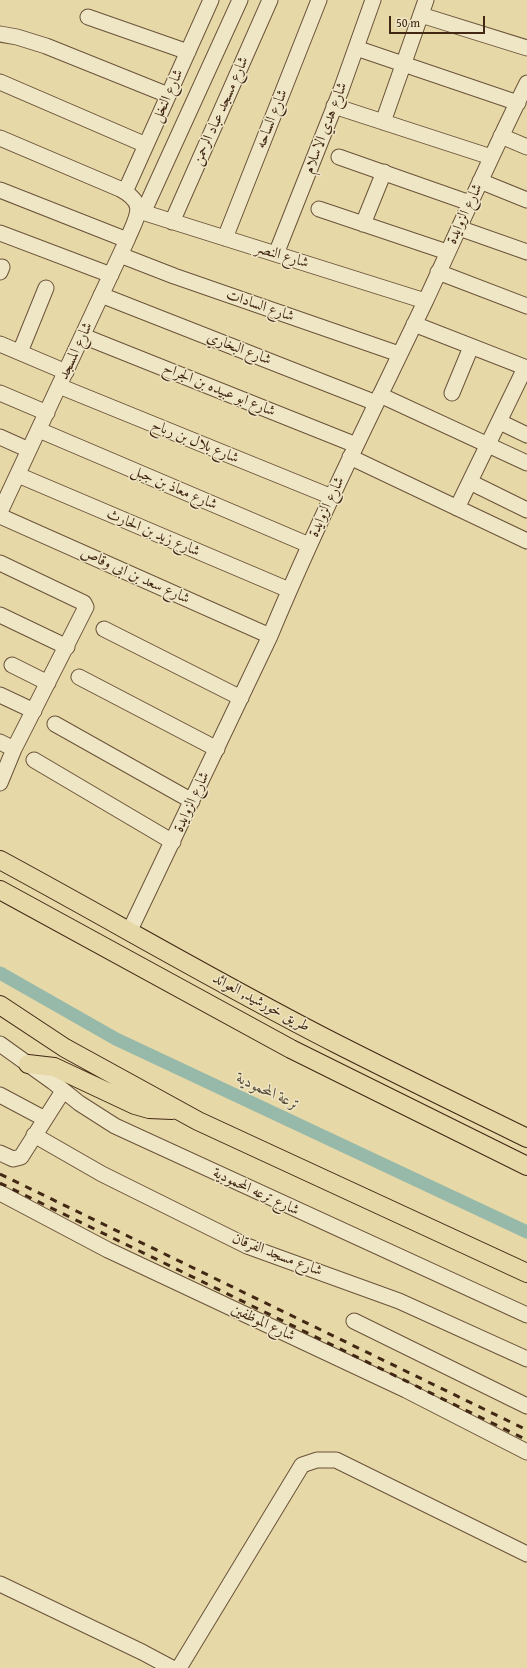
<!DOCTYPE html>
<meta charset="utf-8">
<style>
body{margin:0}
#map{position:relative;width:527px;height:1668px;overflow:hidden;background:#e7d8a7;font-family:"Gentium Book Plus",serif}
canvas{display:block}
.scale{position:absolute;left:389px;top:16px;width:96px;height:18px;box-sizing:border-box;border:2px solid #412714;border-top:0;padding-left:5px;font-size:12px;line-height:14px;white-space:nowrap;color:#412714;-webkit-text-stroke:3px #efe6c6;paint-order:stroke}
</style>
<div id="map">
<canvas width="527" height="1668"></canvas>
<div class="scale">50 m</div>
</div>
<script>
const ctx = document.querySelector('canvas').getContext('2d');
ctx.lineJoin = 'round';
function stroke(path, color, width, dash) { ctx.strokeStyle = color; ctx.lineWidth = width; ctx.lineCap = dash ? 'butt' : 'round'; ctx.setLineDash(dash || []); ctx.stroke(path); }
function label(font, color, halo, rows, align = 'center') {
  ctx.font = font + ' "Gentium Book Plus",Amiri,serif'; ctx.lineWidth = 3; ctx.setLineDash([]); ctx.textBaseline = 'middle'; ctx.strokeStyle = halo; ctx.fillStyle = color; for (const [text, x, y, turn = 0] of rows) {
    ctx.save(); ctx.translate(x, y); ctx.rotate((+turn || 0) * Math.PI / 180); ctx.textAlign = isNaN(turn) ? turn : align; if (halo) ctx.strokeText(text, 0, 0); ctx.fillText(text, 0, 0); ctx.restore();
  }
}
const canal = new Path2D(`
 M0 973 116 1039 527 1232`);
const minor = new Path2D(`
 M421 15 527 48
 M88 17 188 52
 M0 34 17 37 46 46 168 95
 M356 48 518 103
 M0 82 146 145
 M334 106 491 157
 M383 122 426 0
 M501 136 527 147
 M0 138 120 189C148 204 137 216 127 240L0 512
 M339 157 470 203
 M480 181 527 200
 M0 190 127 240
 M125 192 211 0
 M319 209 447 252
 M139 211 425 301
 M143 213 240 0
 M172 222 270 0
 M363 224 384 172
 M459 228 527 252
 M0 233 111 275
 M225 238 319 0
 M276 254 341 90 373 0
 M120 255 174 276 399 354
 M0 272 2 267
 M438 272 527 306
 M101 295 376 403
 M414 324 527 368
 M83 336 356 445
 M0 344 66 372
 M20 352 46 288
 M59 386 332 497
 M0 393 47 413
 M452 393 471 347
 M380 395 527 463
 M500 422 527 435
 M39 430 309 545
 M0 437 29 450
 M350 457 527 541
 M18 475 289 590
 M470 482 527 510
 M457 508 525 368
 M0 516 270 636
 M0 563 84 603 86 607 14 749 0 783
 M0 615 67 647
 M104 629 241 698
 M12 665 48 683
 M79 677 217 749
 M0 695 34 711
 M55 724 192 801
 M0 742 14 749
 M34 760 173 842
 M129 932 270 636C317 523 372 413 425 302 459 229 491 155 527 83
 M0 1044 53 1082 79 1103 115 1126 527 1315
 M0 1095 45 1119
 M34 1135 102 1174 247 1246 399 1301 527 1359
 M0 1153 13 1159 21 1157 63 1091
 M0 1193 108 1250 406 1390 527 1452
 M354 1321 527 1406
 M0 1584 142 1652 172 1668
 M179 1668 302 1465 317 1460H336L527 1554`);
const major = new Path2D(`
 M0 860C113 921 223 986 337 1044 400 1076 464 1107 527 1138
 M0 890 291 1049 527 1166
 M0 1005 65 1048 198 1121 527 1273
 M28 1064 54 1067 135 1105 149 1109 172 1110`);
const rail = new Path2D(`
 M0 1174 527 1430
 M0 1183 527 1440`);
const streetNames = [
 ["شارع النخل",168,96,-66],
 ["شارع مسجد عباد الرحمن",221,111,-66],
 ["شارع الساحه",272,119,-68],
 ["شارع هدي الاسلام",326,128,-69],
 ["شارع الزوايدة",465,214,-65],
 ["شارع النصر",282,256,17],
 ["شارع السادات",260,306,19],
 ["شارع البخاري",239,349,21],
 ["شارع المسجد",76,351,-65],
 ["شارع ابو عبيده بن الجراح",219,390,22],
 ["شارع بلال بن رباح",195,442,22],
 ["شارع معاذ بن جبل",174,488,23],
 ["شارع الزوايدة",327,507,-65],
 ["شارع زيد بن الحارث",153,533,23],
 ["شارع سعد بن ابى وقاص",135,576,24],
 ["شارع الزوايدة",192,802,-65],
 ["طريق خورشيد, العوائد",261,1003,28],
 ["شارع ترعه المحمودية",256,1192,25],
 ["شارع مسجد الفرقان",277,1255,21],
 ["شارع الموظفين",263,1323,25]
];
const waterNames = [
 ["ترعة المحمودية",268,1092,25]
];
stroke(canal, '#97b9aa', 13);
stroke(minor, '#6a5339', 17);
stroke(major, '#412714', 20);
stroke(minor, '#efe6c6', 15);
stroke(major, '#e7d8a7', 18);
stroke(rail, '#412714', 3, [7, 7]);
label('15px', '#412714', '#efe6c6', streetNames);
label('italic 16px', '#564c3a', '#efe6c6', waterNames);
</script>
